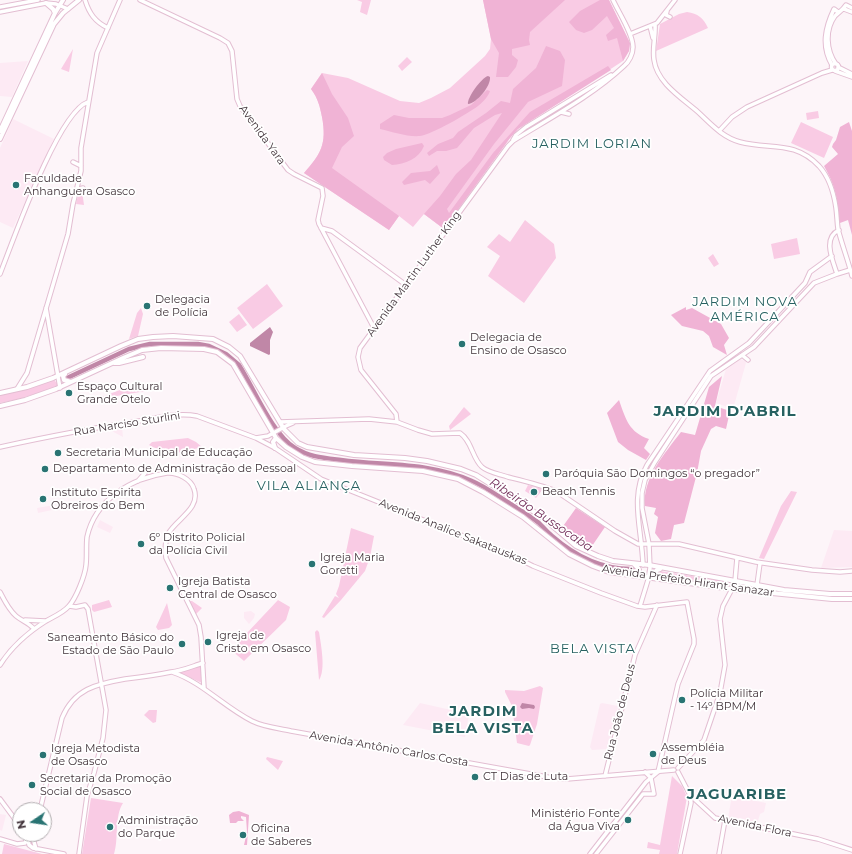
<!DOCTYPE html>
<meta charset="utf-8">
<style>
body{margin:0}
#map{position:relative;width:852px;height:854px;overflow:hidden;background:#fdf5f9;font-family:Montserrat,sans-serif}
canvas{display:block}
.north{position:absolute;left:12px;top:802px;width:40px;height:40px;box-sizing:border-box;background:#fff;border:1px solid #b3aeb1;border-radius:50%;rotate:257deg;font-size:11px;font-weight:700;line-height:16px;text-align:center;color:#42343b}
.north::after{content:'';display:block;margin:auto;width:14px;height:18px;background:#297473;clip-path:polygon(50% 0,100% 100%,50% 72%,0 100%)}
</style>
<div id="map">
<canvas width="852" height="854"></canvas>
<div class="north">N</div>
</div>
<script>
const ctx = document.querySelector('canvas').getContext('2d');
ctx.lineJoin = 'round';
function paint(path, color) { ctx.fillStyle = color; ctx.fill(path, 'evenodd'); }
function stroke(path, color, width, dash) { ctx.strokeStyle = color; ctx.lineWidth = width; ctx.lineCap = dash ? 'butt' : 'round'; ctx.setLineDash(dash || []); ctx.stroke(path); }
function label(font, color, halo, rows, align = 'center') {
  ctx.font = font + ' Montserrat,sans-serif'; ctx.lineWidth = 3.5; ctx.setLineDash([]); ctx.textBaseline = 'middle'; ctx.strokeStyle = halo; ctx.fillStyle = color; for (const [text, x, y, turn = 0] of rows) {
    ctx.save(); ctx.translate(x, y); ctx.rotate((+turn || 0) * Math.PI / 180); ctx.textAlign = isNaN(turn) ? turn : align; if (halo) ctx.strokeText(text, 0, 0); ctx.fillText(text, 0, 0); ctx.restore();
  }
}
const built = new Path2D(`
 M28 61 12 97 0 96V63Z
 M13 119 54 139 13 228 0 222V148Z
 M741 359 745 361 746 363 733 409 716 403 726 369Z
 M122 427 123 437 108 429Z
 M54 505 52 510 38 513 37 508Z
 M100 520 113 527 110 533 97 527Z
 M834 530 852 531V567L821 568Z
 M251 611 255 614 254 618 249 624 244 618V612Z
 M420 703 469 714 465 737 403 725Z
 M602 703 618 706 608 749 592 750 590 747 600 704Z
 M732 796 766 803 764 812 760 814 757 824 730 819 728 818Z
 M0 814 6 815 2 831 0 830Z`);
const green = new Path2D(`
 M357 0H371L367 15 360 12 362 2Z
 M483 0H609L630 43 629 51 623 61 518 129 510 138 444 229 424 214 413 227 399 216 389 230 304 173C321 154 327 144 322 117 320 107 318 98 311 89L322 73 348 78 400 101 419 103 431 98 450 88 485 56 490 49 491 39Z
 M687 12C698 14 703 17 708 28L656 51 660 24 679 14Z
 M73 49 69 72 61 69Z
 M407 57 412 62 402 71 398 66Z
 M818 111 819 118 807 120 806 113Z
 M801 122 833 137 824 158 791 143Z
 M79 191H82L84 205 76 204Z
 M525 220 554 244 556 258 524 303 488 276 500 256 487 247 499 234 510 242Z
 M797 238 800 254 774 259 771 244Z
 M713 254 719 264 714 267 708 258Z
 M267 284 283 306 253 329 237 308Z
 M141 308 143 314 138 336 129 339 137 313Z
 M239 314 247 325 237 332 229 322Z
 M54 380 58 384 56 387 19 399 0 403V395L27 389Z
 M145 383 146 391 99 399V398L133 385Z
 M464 407 471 414 450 430 449 426Z
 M188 438 196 442 202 447C178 453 172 457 149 445L152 442Z
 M528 485 543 489 536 498 525 491Z
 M791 491 797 492 764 559 759 558 781 506Z
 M351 528 374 536 370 557 365 571 341 600 324 618 322 617 335 596 339 598 336 594 339 586Z
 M660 571 729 582 728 586 660 574Z
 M109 600 112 607 94 612 92 610V605Z
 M278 600 290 607 286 620 244 661 231 650Z
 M189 601H192L202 608 196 614Z
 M167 603 172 625 169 628 158 630 156 627Z
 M317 630 319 632C321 645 326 670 319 680L315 632Z
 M202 665V683L178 672Z
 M540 686 543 688 537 724 530 745 529 746 517 743 512 706 505 692V690L524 691Z
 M149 710H157L156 722 153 723 144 715Z
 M267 757 283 761 278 770 266 759Z
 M672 776 682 786 687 797 677 854H659L660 850 647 848 648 842 660 845Z
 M91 798 123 803C114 817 119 839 114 854H82Z
 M4 844 42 854H2Z`);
const forest = new Path2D(`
 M483 0H565L530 32 529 40 530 45 512 49V55L518 60 516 67 508 77H496L499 53 491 39Z
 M600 0H609L630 43 629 51 623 61 617 38 608 41 606 35 614 28 607 16 592 30 584 33 576 30 569 22 580 11Z
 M546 46 560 51 565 60 562 86 528 102 494 144 447 209 449 213 493 153 530 112 608 66 611 70 518 129 510 138 444 229 424 214 440 196 456 174 471 160 502 113 495 115 474 128 457 148 446 151H437L429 156 427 153 438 144 453 138 458 132 486 113 501 101 510 103 513 89 536 68Z
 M322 73 332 94 348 118 354 136 342 147 332 168 399 216 389 230 304 173C321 154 327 144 322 117 320 107 318 98 311 89Z
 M487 90 490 91C488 97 483 102 478 106 467 114 433 134 420 136 407 137 393 132 380 129V124L394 115 409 118H442L450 115 471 105Z
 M849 122 852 131V235L848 220 840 223 838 220C839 200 834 183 824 166L838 154 832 147 833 144 836 140 840 127Z
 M422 143 424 146C419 159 405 164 392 165L384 160 383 157 387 153 396 149Z
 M437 165 440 173 430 184 425 180 404 185 402 182 411 173 430 171Z
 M686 307V310L692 308 721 324 729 338 724 345 727 355 713 347 709 336 703 331 682 326 671 315Z
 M722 376 715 406 730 411 726 429 716 426 711 429 701 451 697 473 684 523 674 525 671 539 661 541 655 533 658 517 654 514 656 508 645 506C642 479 665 453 681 432L695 435 709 387Z
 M619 400C626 420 629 432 649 439L644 448 650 454 646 460 628 450 618 442 607 413Z
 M576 508 605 527 590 549C579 543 569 539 561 529Z
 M239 811 249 815 247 845H244L247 832 246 817 241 816V818L244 821H238L236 823H230L229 815 233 812Z`);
const water = new Path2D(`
 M488 76 490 77C491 86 477 103 468 104 467 98 481 78 488 76Z
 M270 327 273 332 270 340V354L269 355 250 346V343Z
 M522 703 534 705 535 707 534 709 529 708 522 709 520 707Z`);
const river = new Path2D(`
 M67 378 129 349 150 344H198L209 346 226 354 239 365C254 388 272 434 295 448 309 457 324 458 341 460 385 466 431 462 472 481 484 486 495 494 506 501 517 508 529 515 539 523 543 527 547 532 552 536 576 557 602 570 634 569`);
const secondary = new Path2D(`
 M85 0C89 13 95 22 108 28
 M140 0 220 38 228 43 232 51 237 99 240 106 288 170 294 174 322 188 323 196 318 220 319 224 374 328
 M0 7 38 0
 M844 9 852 12
 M667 11 666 15 670 17
 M0 12 46 3 56 4 68 9
 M655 24C656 36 652 48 654 60 657 83 682 98 698 112 711 124 722 137 740 142 770 150 794 140 819 166 829 177 834 194 836 208 837 215 837 222 838 229 842 245 848 260 852 276
 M650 26 653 38
 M630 34 657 23 675 0
 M831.5 67a3.5 3.5 0 1 1 7 0a3.5 3.5 0 1 1-7 0Z
 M836 64C826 50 825 30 835 16 839 12 843 10 846 5L852 8
 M832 65C821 46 825 28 834 9L838 12
 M838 67 852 74
 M835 71 852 77
 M561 112 569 114
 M719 131 732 117 747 107 822 73 832 70
 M513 140 516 135 526 127 611 75
 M73 162 81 166
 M76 190 83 188
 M321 228 332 231 406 285
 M0 274C13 241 58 112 88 102
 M837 274C833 261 822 238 839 230
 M46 308 60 388
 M742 355 748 360
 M17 389 27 373 68 234 73 204 81 171V148L97 53 120 0
 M280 422 369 419 397 422 418 430 432 434 460 433C472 441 472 458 482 467 489 473 500 474 508 477 524 481 541 485 556 491L615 531 638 544H679L756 562 812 570 840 572 852 571
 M397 422 396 414 361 370 358 357 360 348 508 146 513 141C550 118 592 96 624 66 629 62 633 54 633 47 633 34 619 13 613 0
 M256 438 275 448 321 479 511 555 533 566 601 593 637 606 645 607 687 602 694 639V644L678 684 658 772
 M0 447C46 437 92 428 139 421 158 418 178 412 197 416L256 438 268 436 286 426 293 423
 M138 481 145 473
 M643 565C642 529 629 497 647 465L710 371 749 343 805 283 810 272 832 256
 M757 585 760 563
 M0 592C4 600 9 610 16 616 22 621 29 623 34 629
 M69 606 76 607 85 605 88 609 106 710 103 738 94 773 87 796 79 854
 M640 606 648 580 650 568 649 544 642 508V493L645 480 655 462 711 376 754 347 814 283 837 274 850 270
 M25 620 45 621
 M0 665C12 646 27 633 46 621 53 617 63 613 69 606 76 598 85 576 86 565 87 556 86 547 87 537 95 500 131 478 167 473 177 472 191 479 194 489 201 509 176 519 168 534 165 541 165 551 166 558L199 625 201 637 204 688
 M172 672C202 682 224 707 252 721 264 727 278 728 291 731L553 778 567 779 674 770
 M678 768 704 740 720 693 725 665 720 619 723 606 732 589 735 581 737 558
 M678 772 690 795 715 818 818 839 852 850
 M605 776 635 655 657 605
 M0 799 20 826
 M40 810 62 718C74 689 96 684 125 679 141 677 156 675 171 672 182 671 193 666 203 663
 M25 834 26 837 29 839 34 837 35 834
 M34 836V842L36 849
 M0 839 17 844 25 843 27 838
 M28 839 29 845 33 848 64 854
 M590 854 646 782 658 772
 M596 854 643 794H654L651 778 645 772
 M680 854 691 803 690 795
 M719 854 725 820`);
const primary = new Path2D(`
 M46 3 53 9 55 13
 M0 131 55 13 63 0
 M0 139 54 24 63 13 79 0
 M114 363H119L143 357
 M65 374 63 376 64 380 71 382
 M0 393 27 387 53 378 121 346 138 339 153 337 173 336 213 339 229 347 240 356 284 429 298 443 307 447 354 455 405 458 427 461 461 469 476 475 524 505 543 518 576 546 598 556 613 561 649 565 784 590 830 594H852
 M0 406 25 400 56 389 123 358 142 350 161 348 204 349 217 352 233 364 276 438 286 447 302 457 315 462 352 466 423 471 458 479 483 492 523 517 569 554 593 566 609 572 732 589 832 599H852
 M275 448 273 442 276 438
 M660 569 657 570 655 572 656 575 661 576
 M632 573 639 570 638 568 634 564`);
const markers = [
 [16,185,4,"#297473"],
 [147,306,4,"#297473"],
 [462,344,4,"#297473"],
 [69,393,4,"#297473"],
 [58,453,4,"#297473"],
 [45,469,4,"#297473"],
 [546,474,4,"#297473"],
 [534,492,4,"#297473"],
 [43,499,4,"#297473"],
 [141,544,4,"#297473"],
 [312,564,4,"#297473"],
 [170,588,4,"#297473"],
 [208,642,4,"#297473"],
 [182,644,4,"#297473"],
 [682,700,4,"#297473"],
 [653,754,4,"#297473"],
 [43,755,4,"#297473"],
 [475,777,4,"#297473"],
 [32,785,4,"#297473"],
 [628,820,4,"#297473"],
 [110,827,4,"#297473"],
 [243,835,4,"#297473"]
];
const streetNames = [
 ["Avenida Yara",262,135,54],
 ["Avenida Martin Luther King",414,274,-54],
 ["Rua Narciso Sturlini",127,424,-9],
 ["Avenida Analice Sakatauskas",453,532,22],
 ["Avenida Prefeito Hirant Sanazar",688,581,8],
 ["Rua João de Deus",620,712,-76],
 ["Avenida Antônio Carlos Costa",389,749,10],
 ["Avenida Flora",755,826,12]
];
const poiNames = [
 ["Faculdade",24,179],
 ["Anhanguera Osasco",24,192],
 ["Delegacia",155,300],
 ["de Polícia",155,313],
 ["Delegacia de",470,338],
 ["Ensino de Osasco",470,351],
 ["Espaço Cultural",77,387],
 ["Grande Otelo",77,400],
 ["Secretaria Municipal de Educação",66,453],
 ["Departamento de Administração de Pessoal",53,469],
 ["Paróquia São Domingos “o pregador”",554,474],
 ["Beach Tennis",542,492],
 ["Instituto Espirita",51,493],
 ["Obreiros do Bem",51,506],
 ["6º Distrito Policial",149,538],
 ["da Polícia Civil",149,551],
 ["Igreja Maria",320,558],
 ["Goretti",320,571],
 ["Igreja Batista",178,582],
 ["Central de Osasco",178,595],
 ["Igreja de",216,636],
 ["Cristo em Osasco",216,649],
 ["Saneamento Básico do",174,638,"right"],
 ["Estado de São Paulo",174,651,"right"],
 ["Polícia Militar",690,694],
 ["- 14º BPM/M",690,707],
 ["Assembléia",661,748],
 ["de Deus",661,761],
 ["Igreja Metodista",51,749],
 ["de Osasco",51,762],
 ["CT Dias de Luta",483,777],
 ["Secretaria da Promoção",40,779],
 ["Social de Osasco",40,792],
 ["Ministério Fonte",620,814,"right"],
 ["da Água Viva",620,827,"right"],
 ["Administração",118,821],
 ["do Parque",118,834],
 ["Oficina",251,829],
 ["de Saberes",251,842]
];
const waterNames = [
 ["Ribeirão Bussocaba",541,515,34]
];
const quarterNames = [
 ["JARDIM LORIAN",592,144],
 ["JARDIM NOVA",745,302],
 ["AMÉRICA",745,317],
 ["VILA ALIANÇA",309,486],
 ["BELA VISTA",593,649]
];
const districtNames = [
 ["JARDIM D'ABRIL",725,412],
 ["JARDIM",483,712],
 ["BELA VISTA",483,729],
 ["JAGUARIBE",737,795]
];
paint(built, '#fdeaf4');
paint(green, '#f9cbe4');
paint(forest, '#f0b3d5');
paint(water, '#c087a7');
stroke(river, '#c087a7', 4.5);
stroke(secondary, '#e3bed2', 5.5);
stroke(primary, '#e3bed2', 6);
stroke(secondary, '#fff', 3.5);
stroke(primary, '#fff', 4);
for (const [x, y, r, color] of markers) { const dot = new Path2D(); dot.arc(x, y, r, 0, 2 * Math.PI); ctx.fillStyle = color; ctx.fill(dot); stroke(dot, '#fff', 1.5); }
label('11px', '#42343b', '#fff', streetNames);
label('11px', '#42343b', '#fff', poiNames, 'left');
label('italic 12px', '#702b57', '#fff', waterNames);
ctx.letterSpacing = '1px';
label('13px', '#276161', '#fff', quarterNames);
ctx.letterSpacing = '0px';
ctx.letterSpacing = '1px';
label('bold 15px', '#276161', '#fff', districtNames);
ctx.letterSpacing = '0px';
</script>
